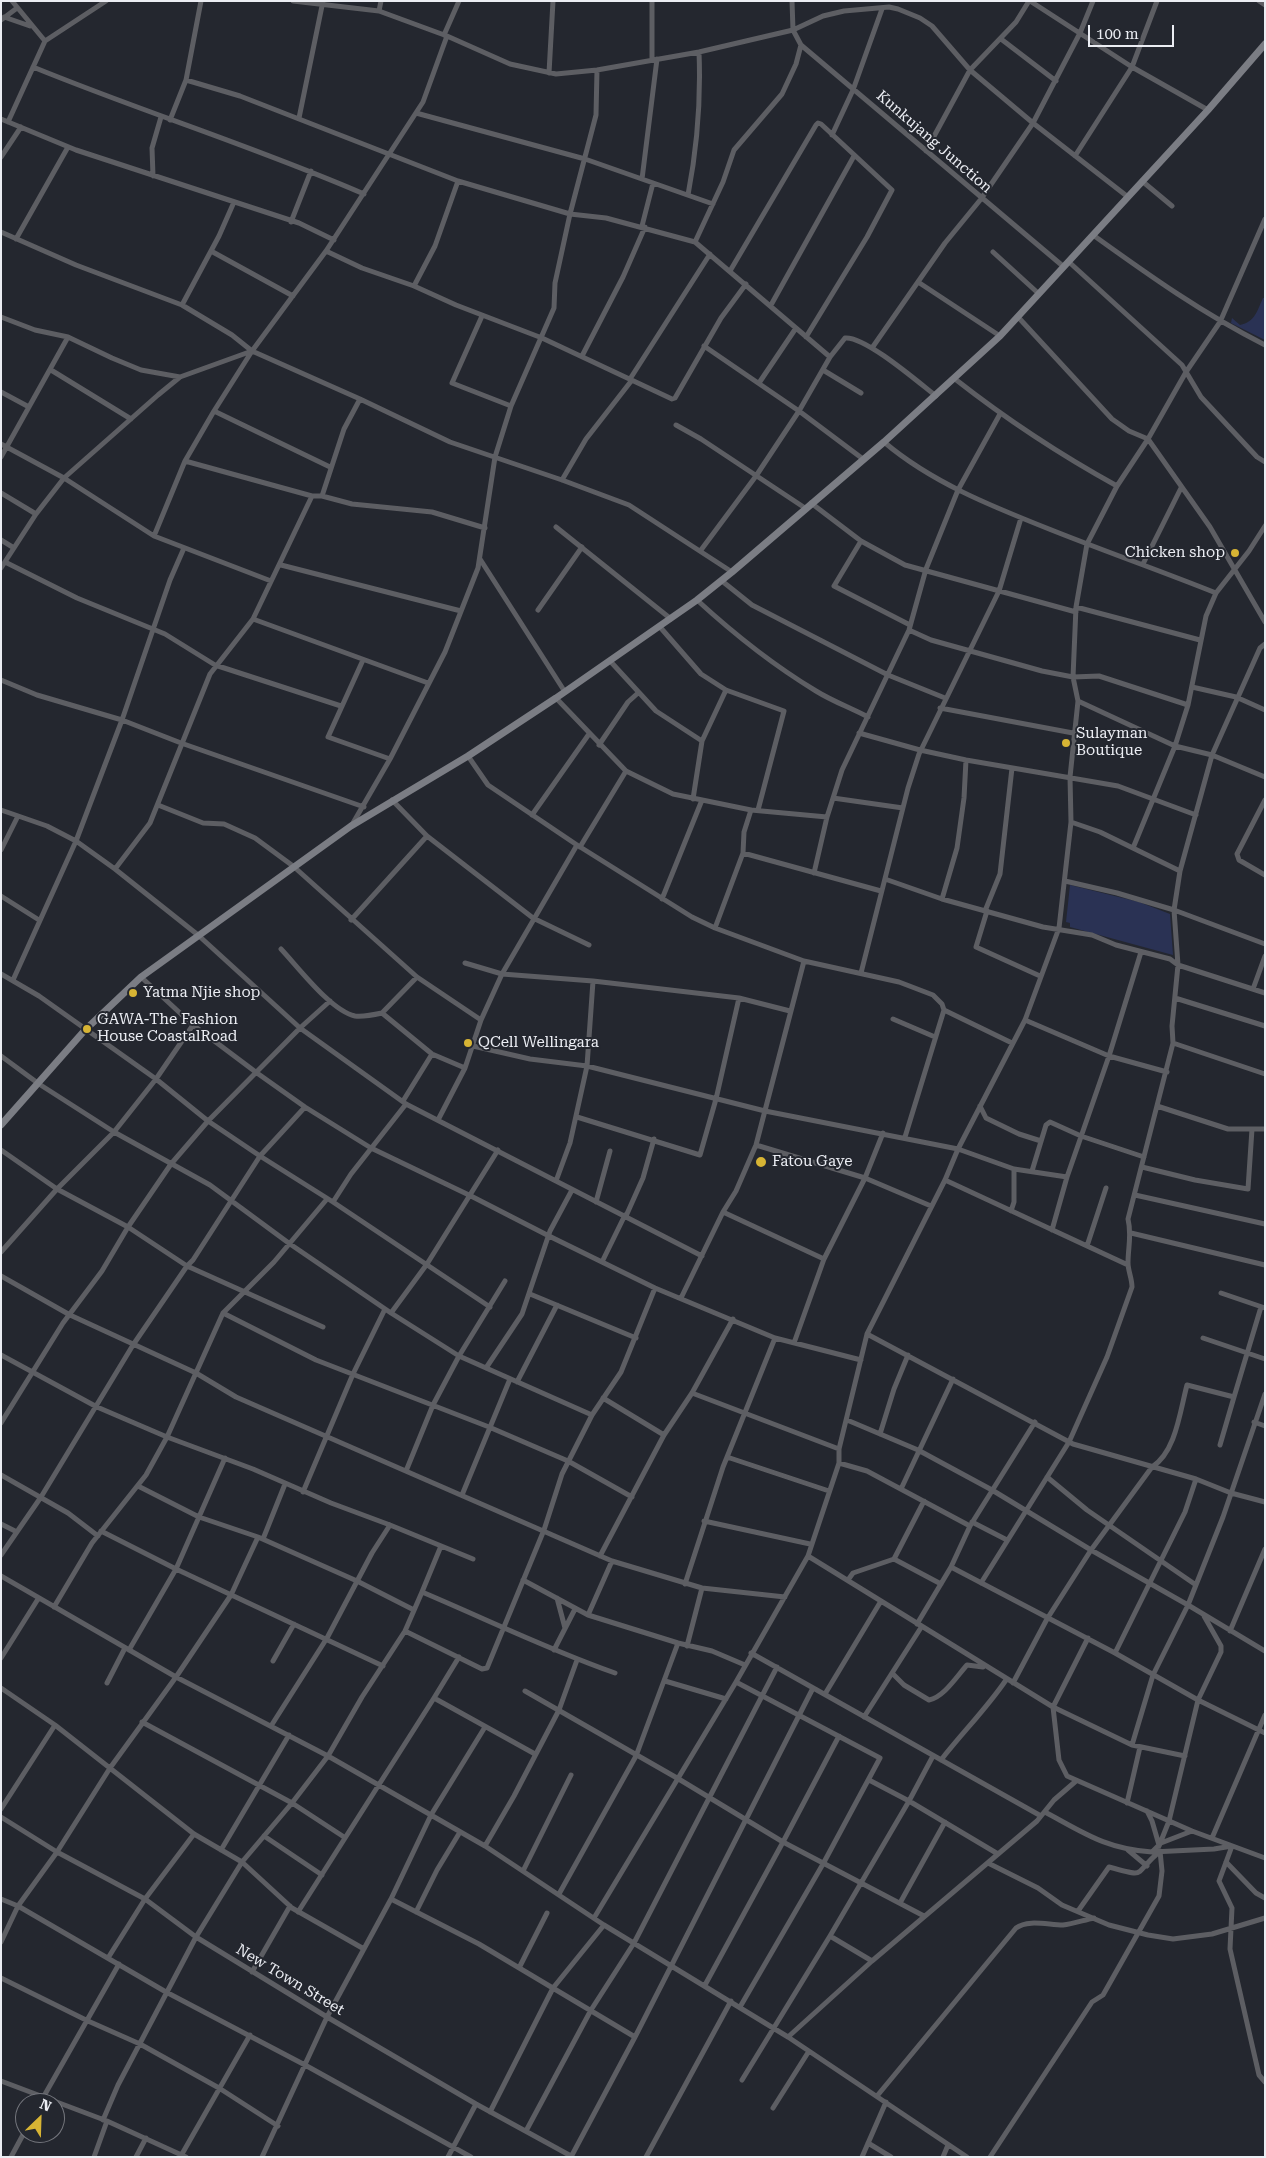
<!DOCTYPE html>
<style>
body{margin:0}
#map{position:relative;width:1266px;height:2158px;overflow:hidden;background:#24272f;font-family:"Roboto Serif",serif}
canvas{display:block}
.frame{position:absolute;inset:0;border:2px solid #ebedf3;pointer-events:none}
.north{position:absolute;left:15px;top:2093px;width:50px;height:50px;box-sizing:border-box;background:#24272f;border:1px solid #74767d;border-radius:50%;rotate:24deg;font-size:14px;font-weight:700;line-height:20px;text-align:center;color:#ebedf3}
.north::after{content:'';display:block;margin:auto;width:18px;height:22px;background:#d7b434;clip-path:polygon(50% 0,100% 100%,50% 72%,0 100%)}
.scale{position:absolute;left:1088px;top:25px;width:86px;height:22px;box-sizing:border-box;border:2px solid #ebedf3;border-top:0;padding-left:6px;font-size:15px;line-height:18px;white-space:nowrap;color:#ebedf3;-webkit-text-stroke:4px #24272f;paint-order:stroke}
</style>
<div id="map">
<canvas width="1266" height="2158"></canvas>
<div class="frame"></div>
<div class="north">N</div>
<div class="scale">100 m</div>
</div>
<script>
const ctx = document.querySelector('canvas').getContext('2d');
ctx.lineJoin = 'round';
function paint(path, color) { ctx.fillStyle = color; ctx.fill(path, 'evenodd'); }
function stroke(path, color, width, dash) { ctx.strokeStyle = color; ctx.lineWidth = width; ctx.lineCap = dash ? 'butt' : 'round'; ctx.setLineDash(dash || []); ctx.stroke(path); }
function label(font, color, halo, rows, align = 'center') {
  ctx.font = font + ' "Roboto Serif",serif'; ctx.lineWidth = 4; ctx.setLineDash([]); ctx.textBaseline = 'middle'; ctx.strokeStyle = halo; ctx.fillStyle = color; for (const [text, x, y, turn = 0] of rows) {
    ctx.save(); ctx.translate(x, y); ctx.rotate((+turn || 0) * Math.PI / 180); ctx.textAlign = isNaN(turn) ? turn : align; if (halo) ctx.strokeText(text, 0, 0); ctx.fillText(text, 0, 0); ctx.restore();
  }
}
const green = new Path2D(`
 M1263 298H1265V340L1231 323 1232 318 1240 325C1255 322 1257 311 1263 298Z
 M1070 885 1139 902 1170 914 1173 955 1070 927V923L1066 922Z`);
const street = new Path2D(`
 M12 1 45 41
 M293 1 379 11 447 36 510 64 556 74 597 70 699 52 793 30 823 16 844 11 889 7 898 9 920 18 932 26 970 70 1033 123 1128 197
 M652 1V59
 M792 1 793 30 801 45 1064 267
 M1030 1 1132 67 1208 110
 M1259 1 1265 5
 M379 11 381 1
 M4 17 30 26
 M1 20 17 8
 M444 35 459 1
 M1001 39 1056 81
 M33 67C143 112 256 147 364 194
 M549 73 553 1
 M186 80 240 96 458 181 570 214 606 218 695 242 830 357 845 338C865 336 918 382 936 396
 M416 113 585 159 713 204
 M299 118 323 1
 M1 119 76 150 299 223 334 240
 M170 120 186 80 201 1
 M8 122 45 41 106 1
 M832 135 853 90 882 9
 M926 151 970 70 1016 22 1029 1
 M1075 156 1132 67 1157 1
 M1 157 21 127
 M153 176 152 148 161 117
 M642 179 657 59
 M1142 181 1172 206
 M688 195C697 148 701 100 699 52
 M291 222 311 171
 M642 226 653 183
 M1 232 76 265 182 305 232 335 252 351 360 399 450 442 562 480 629 505 732 572
 M1093 235C1150 276 1202 313 1265 345
 M16 239 68 147
 M695 242 723 182 734 150 782 94 796 64 801 45
 M211 251 293 296
 M326 251 362 268 414 286 456 305 542 338 672 399 675 398 721 318 746 284
 M993 252 1039 294
 M1069 262 1182 365 1201 397 1257 457 1265 462
 M730 271 816 125 818 123 821 124 892 190 867 237 806 337
 M918 282 1000 336
 M414 286 435 246 458 181
 M182 305 219 236 234 202
 M771 305 854 156
 M482 316 452 383 511 406
 M1 317 35 330 68 337 112 358 141 370 180 377
 M1018 317 1112 419 1129 431 1148 439 1210 527 1265 622
 M704 346 799 411 863 459
 M872 348 945 243 981 199 1033 123 1080 33 1093 1
 M582 356 623 277 645 227
 M51 370 131 419
 M823 370 861 393
 M630 379 710 254
 M955 379C1006 419 1059 454 1117 486
 M759 383 796 328
 M1 392 29 407
 M214 411 330 467
 M676 425 701 439 805 508
 M884 442C931 482 991 506 1049 529 1104 551 1161 571 1216 593
 M1 444 64 478 154 536 271 581
 M1 457 68 337
 M185 461 312 496H322L352 504 432 512 485 528
 M562 480 586 439 632 380
 M1 493 36 514
 M322 496 344 429 360 399
 M811 503 861 541 905 565 1076 612
 M556 527 671 619
 M154 536 185 461 214 411 252 351 326 251 423 102 447 36
 M1 540 14 548
 M861 541 834 586 910 625
 M701 550 756 476 799 411 830 357
 M480 559 565 692
 M5 562 77 598 165 634 215 665 341 706
 M1143 564 1181 488
 M281 565 461 611
 M1 568 36 514 64 478 158 395 180 377 252 351
 M722 581 752 605 888 675 945 698
 M697 600C734 634 773 665 816 691 832 701 851 708 868 717
 M1076 607 1200 640
 M538 610 582 547
 M253 619 428 683
 M660 627 701 674 726 690 784 711 758 810
 M909 630 931 640 1042 671 1073 677 1099 676 1188 705
 M363 660 328 737 390 759
 M611 662 656 711 702 741
 M1 680 37 695 122 720 181 743 364 807
 M1192 687 1236 697 1265 710
 M556 698 626 771 673 794 751 810 827 817
 M1078 701 1175 746 1212 755 1265 777
 M940 708 1073 733
 M859 733 920 750 966 760 1118 786 1196 815
 M599 745 628 702 638 693
 M468 756 488 785 577 845 692 917 715 928 804 961 899 982 933 995 942 1004 944 1010 1012 1043
 M833 798 903 808
 M693 799 702 741 726 690
 M392 800 427 836 533 918 589 945
 M1265 800 1237 854 1239 860 1265 875
 M158 805 203 823 224 824 255 838 293 866 417 977 481 1020
 M1 810 47 826 76 841 115 869 198 935 300 1028 406 1104 702 1256
 M532 815 589 734
 M1071 822 1100 832 1180 871
 M353 823 390 759 445 652 478 568 495 457 511 406 554 308 555 283 570 214 596 115 597 70
 M580 847 626 771
 M1133 848 1175 746 1188 705 1206 616 1216 593 1249 551 1265 526
 M1 850 18 816
 M743 853 881 891
 M115 869 150 823 210 674 253 619 312 496
 M814 873 827 817 842 770 909 630 926 569 958 490 1000 414
 M885 879 942 899 1043 927 1092 935 1116 945 1170 959 1178 965 1265 993
 M1065 881 1117 893 1174 910 1265 944
 M1 896 39 920
 M662 899 702 800
 M942 899 957 848 964 798 966 760
 M985 911 1000 874 1012 768
 M987 911 976 947 1040 976
 M351 920 427 836
 M715 928 743 853 744 832 751 810
 M281 949C298 967 331 1011 355 1016 364 1017 373 1015 382 1013
 M465 963 502 974 593 981 739 998 790 1011
 M861 973 908 788 919 754 999 591 1021 518
 M1 974 39 996 156 1079 208 1121 260 1156 305 1107
 M141 977 193 1025 257 1073 305 1107 371 1148 471 1196 549 1236 655 1288 775 1338 861 1360
 M417 977 382 1013 432 1054 465 1068
 M13 980 76 841 122 720 170 580 184 548
 M1253 989 1265 956
 M1175 998 1265 1026
 M893 1019 935 1037
 M1025 1020 1109 1056 1167 1072
 M1173 1043 1265 1074
 M473 1046 530 1059 587 1066 765 1111 958 1149 1014 1169 1067 1177
 M1 1056 39 1084 114 1132 210 1185 290 1244 391 1313 459 1356 592 1415
 M403 1101 432 1054
 M980 1106 986 1118 1019 1134 1041 1141
 M1157 1106 1228 1129H1265
 M577 1117 700 1155 716 1099 739 998
 M438 1120 465 1068 481 1020 502 974 577 845
 M905 1137 944 1010
 M756 1145 865 1178 931 1206
 M1 1150 57 1189 128 1227 187 1266 323 1327
 M1142 1167 1195 1180 1248 1189 1252 1129
 M1032 1171 1046 1125 1050 1122 1081 1136 1144 1157
 M945 1180 1128 1265
 M556 1181 570 1143 587 1066 593 981
 M1135 1195 1265 1224
 M333 1202 351 1174 406 1104
 M596 1202 610 1151
 M1011 1211 1014 1202V1169
 M723 1212 824 1259
 M626 1216 643 1178 654 1139
 M1052 1230 1067 1177 1109 1056 1141 952
 M1131 1233 1265 1265
 M1087 1246 1106 1188
 M1 1252 57 1189 114 1132 156 1079 193 1025
 M602 1262 625 1215
 M1 1276 70 1315 196 1373 236 1397 612 1561 702 1588 785 1597
 M1221 1293 1265 1308
 M530 1294 636 1338
 M681 1298 723 1212 736 1191 756 1145 804 961
 M223 1313 316 1360 489 1427 568 1461 632 1497
 M391 1313 427 1264 498 1150
 M867 1334 1073 1444 1196 1479 1231 1493 1265 1502
 M1203 1338 1265 1359
 M794 1343 824 1259 865 1178 883 1133
 M1 1355 97 1407 167 1437 253 1469 331 1503 390 1525 473 1559
 M486 1368 522 1314 550 1231 572 1190
 M517 1382 557 1305
 M692 1393 839 1449
 M603 1398 664 1435
 M847 1420 918 1450 992 1490 1091 1550 1188 1605 1265 1651
 M1254 1422 1265 1426
 M1 1423 63 1323 102 1271 128 1227 171 1164 208 1121 300 1028 330 1001
 M880 1434 894 1389 908 1355
 M1220 1445 1234 1397
 M727 1457 829 1491
 M225 1458 176 1569 383 1666
 M839 1463 867 1471 970 1526
 M406 1471 433 1405 459 1356 505 1281
 M1 1475 68 1513 98 1536
 M1047 1477 1087 1510 1196 1585
 M138 1486 199 1517 258 1537 357 1581 414 1610
 M901 1489 953 1379
 M303 1492 353 1374 385 1309
 M462 1495 510 1379
 M704 1521 810 1544
 M972 1522 1007 1540
 M1 1524 17 1532
 M101 1531 176 1569 129 1650
 M263 1539 285 1484
 M441 1546 422 1592C486 1619 549 1650 615 1673
 M1 1555 41 1497 133 1345 187 1266 193 1260 260 1156 333 1202 490 1307
 M600 1556 664 1435 692 1393 733 1319
 M808 1556 1053 1707 1132 1745 1185 1756
 M894 1559 941 1584
 M951 1567 1115 1653 1198 1700 1265 1733
 M1 1576 176 1677 328 1756 485 1846 604 1925 788 2037 967 2157
 M523 1580 588 1615 678 1643 712 1651 745 1665
 M848 1580 853 1573 894 1559 924 1501
 M981 1583 1069 1442 1107 1357 1132 1287C1132 1278 1128 1271 1128 1263 1128 1247 1132 1235 1128 1219L1173 1043 1172 1026 1178 965 1174 910 1180 871 1212 755 1260 648 1265 644
 M685 1584 723 1467 775 1338
 M557 1598 565 1628
 M54 1607 92 1543 146 1475 167 1437 223 1313 274 1262 327 1199
 M588 1615 612 1561
 M917 1624 951 1567 970 1526 1035 1422
 M405 1631 482 1669 487 1668 544 1530 562 1474 592 1415 621 1372 655 1288
 M1230 1631 1265 1549
 M1088 1638 1053 1707 1059 1760 1067 1776 1192 1831 1265 1858
 M687 1646 702 1588
 M554 1650 575 1609
 M751 1653 1041 1816
 M1115 1653 1185 1512 1196 1479
 M1 1658 38 1599
 M273 1661 294 1624
 M892 1673 904 1685 929 1700C944 1697 957 1676 967 1665L983 1667
 M665 1681 726 1699
 M736 1682 880 1758 823 1864 740 2007
 M107 1683 125 1648
 M1013 1683 1047 1619 1091 1550 1152 1467C1176 1452 1180 1411 1187 1385L1234 1397 1261 1307
 M1 1688 55 1725 194 1834 242 1862 292 1908 364 1949
 M525 1691 677 1778 783 1842 839 1736
 M825 1694 881 1601
 M434 1698 459 1657
 M864 1717 922 1626
 M142 1722 292 1803 344 1837
 M271 1726 327 1638 372 1553 390 1525
 M1132 1745 1153 1675 1188 1605 1223 1517 1265 1394
 M933 1756 909 1801 998 1854
 M941 1760C962 1733 987 1708 1006 1680
 M1127 1803 1140 1747
 M1 1809 55 1725
 M1147 1811 1152 1821 1159 1845
 M1045 1812C1084 1833 1106 1849 1152 1852L1161 1843 1192 1831
 M1 1817 57 1852 145 1899 196 1937 327 2017 476 2104 571 2156
 M264 1836 322 1875
 M1212 1838 1265 1715
 M485 1846 514 1796 559 1710 577 1660
 M1159 1846 1169 1821 1198 1700 1221 1652V1646L1204 1616
 M221 1850 289 1735
 M1128 1850 1147 1866
 M1152 1852 1214 1849 1232 1846 1219 1881 1232 1908 1230 1949 1259 2075 1265 2082
 M1226 1862 1256 1893 1265 1898
 M988 1863 1038 1888 1062 1905 1109 1925 1148 1935 1173 1939 1212 1934 1265 1918
 M523 1871 571 1775
 M559 1894 636 1756 678 1643
 M1 1899 18 1906 166 1992 305 2065 471 2157
 M391 1899 479 1944 635 2037
 M900 1903 945 1822
 M1078 1911 1109 1867C1148 1878 1133 1874 1159 1852
 M298 1912 434 1698 535 1754
 M416 1912 437 1870 460 1832
 M594 1918 736 1682 808 1556 839 1463V1449L867 1334 945 1180 958 1149 1025 1020 1059 928 1071 822 1070 777 1078 701 1073 677 1076 607 1087 544 1117 486 1148 439 1186 372 1220 322 1265 219
 M830 1936 872 1961
 M1 1942 18 1906 57 1852 110 1768 176 1677 231 1595 258 1537
 M108 1958 145 1899 194 1834
 M519 1968 547 1913
 M252 1972 290 1906
 M1 1978 88 2021 140 2044 219 2088 278 2126
 M705 1985 783 1842 924 1916
 M788 2037 872 1961 1037 1821 1054 1800 1076 1781
 M742 2080 830 1936 909 1801 869 1780
 M1 2081 107 2121 186 2157
 M877 2096 1016 1928C1028 1919 1048 1925 1063 1925 1073 1924 1084 1920 1094 1918
 M40 2103 119 1964
 M773 2108 809 2051
 M490 2112 553 1988 604 1925
 M103 2120 118 2085 196 1937 242 1862 292 1803 328 1756 362 1697 405 1631 422 1592
 M526 2131 591 2010 634 1943 777 1667
 M868 2143 891 2157
 M182 2154 250 2035
 M11 2157 25 2131
 M94 2157 107 2121
 M136 2157 146 2138
 M262 2157 327 2017 391 1899 431 1815 485 1727
 M448 2157 476 2104
 M571 2157 635 2037 813 1688
 M646 2157 731 2001
 M862 2157 886 2102
 M943 2157 948 2145
 M990 2157 1092 2002 1103 1995 1159 1896 1162 1871 1160 1851`);
const secondary = new Path2D(`
 M1 1125 85 1030 141 977 351 826 468 756 556 698 697 600 732 572 884 442 1000 336 1208 110 1265 44`);
const markers = [
 [1235,553,5,"#d7b434"],
 [1066,743,5,"#d7b434"],
 [133,993,5,"#d7b434"],
 [87,1029,5,"#d7b434"],
 [468,1043,5,"#d7b434"],
 [761,1162,6,"#d7b434"]
];
const streetNames = [
 ["Kunkujang Junction",934,142,41],
 ["New Town Street",290,1980,31]
];
const poiNames = [
 ["Chicken shop",1225,553,"right"],
 ["Sulayman",1076,734],
 ["Boutique",1076,751],
 ["Yatma Njie shop",143,993],
 ["GAWA-The Fashion",97,1020],
 ["House CoastalRoad",97,1037],
 ["QCell Wellingara",478,1043],
 ["Fatou Gaye",772,1162]
];
paint(green, '#2a3254');
stroke(street, '#5d5e63', 5);
stroke(secondary, '#7b7d84', 7);
for (const [x, y, r, color] of markers) { const dot = new Path2D(); dot.arc(x, y, r, 0, 2 * Math.PI); ctx.fillStyle = color; ctx.fill(dot); stroke(dot, '#24272f', 2); }
label('15px', '#ebedf3', '#24272f', streetNames);
label('15px', '#ebedf3', '#24272f', poiNames, 'left');
</script>
